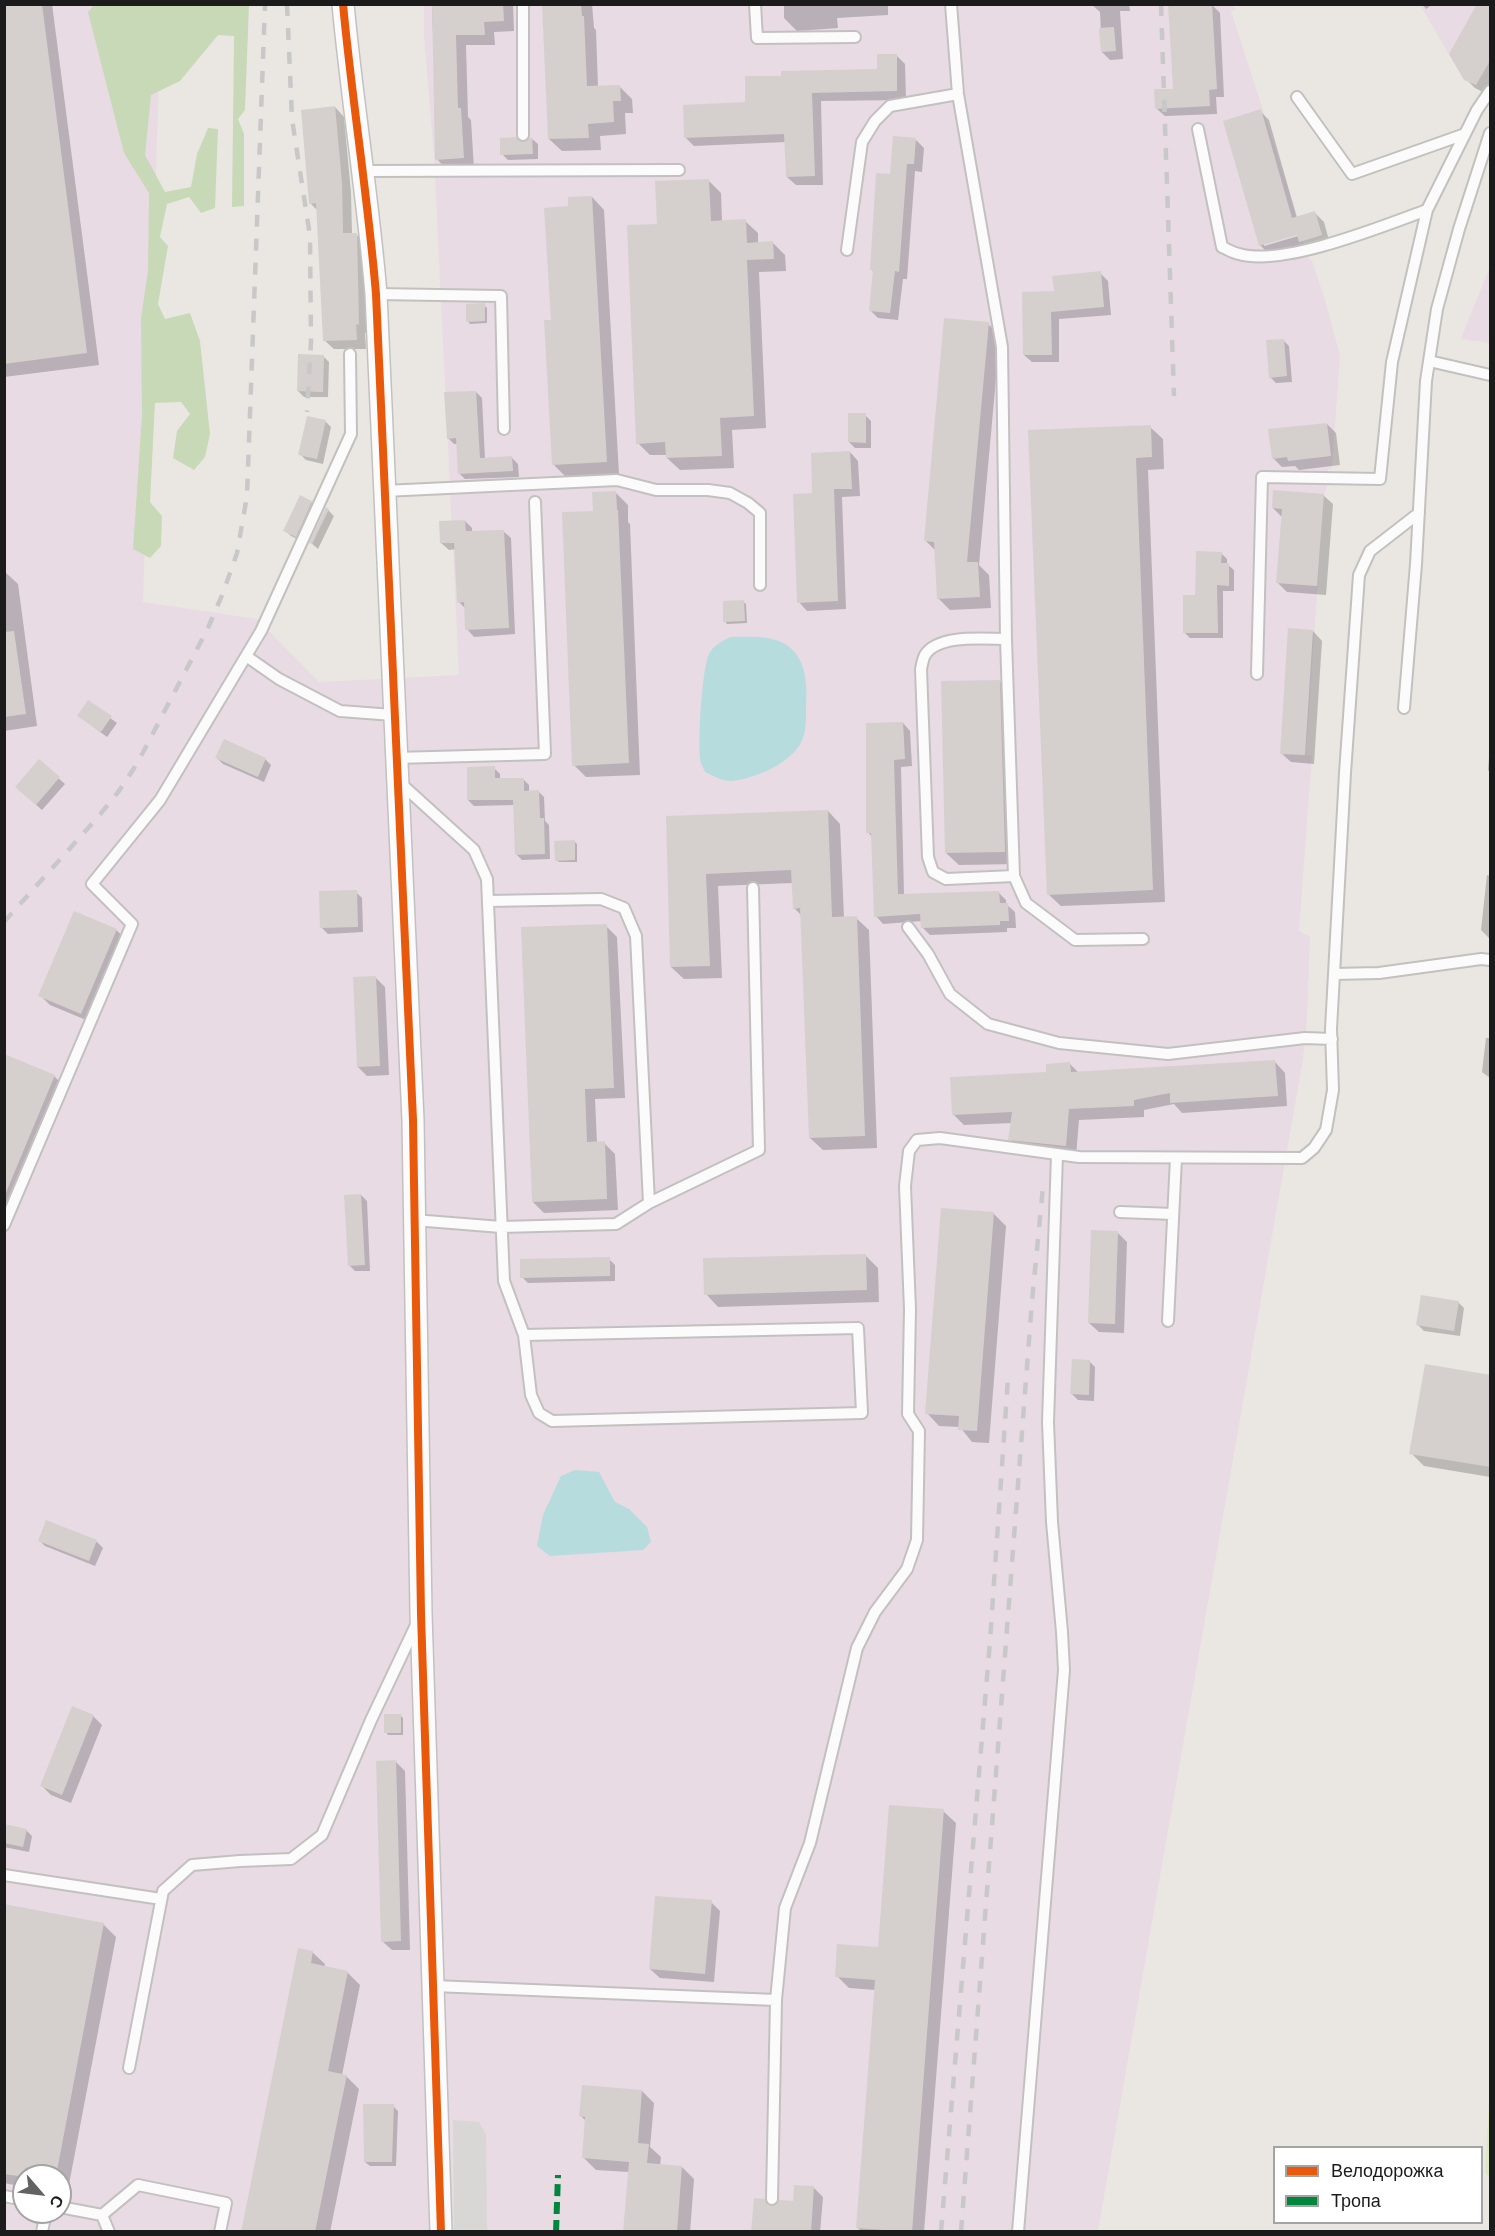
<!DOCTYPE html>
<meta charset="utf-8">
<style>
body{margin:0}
#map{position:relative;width:1495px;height:2236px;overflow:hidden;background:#eae7e3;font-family:"Work Sans",sans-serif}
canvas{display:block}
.frame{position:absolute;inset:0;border:6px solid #1b1b1b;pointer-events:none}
.legend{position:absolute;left:1273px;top:2146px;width:210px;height:78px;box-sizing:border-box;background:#fff;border:2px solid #a4a4a4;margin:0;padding:8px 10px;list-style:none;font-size:18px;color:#1b1b1b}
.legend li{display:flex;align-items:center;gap:12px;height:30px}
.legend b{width:30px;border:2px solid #a4a4a4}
.north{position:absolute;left:12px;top:2164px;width:60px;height:60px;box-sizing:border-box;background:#fff;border:2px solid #a4a4a4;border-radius:50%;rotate:118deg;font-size:16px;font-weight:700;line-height:24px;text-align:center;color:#1b1b1b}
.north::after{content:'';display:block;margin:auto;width:21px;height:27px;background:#636261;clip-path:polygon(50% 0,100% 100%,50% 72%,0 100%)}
</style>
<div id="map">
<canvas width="1495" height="2236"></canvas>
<div class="frame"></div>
<ul class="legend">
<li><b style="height:8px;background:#e8590c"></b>Велодорожка</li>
<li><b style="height:8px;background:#00873e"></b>Тропа</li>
</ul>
<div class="north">С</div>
</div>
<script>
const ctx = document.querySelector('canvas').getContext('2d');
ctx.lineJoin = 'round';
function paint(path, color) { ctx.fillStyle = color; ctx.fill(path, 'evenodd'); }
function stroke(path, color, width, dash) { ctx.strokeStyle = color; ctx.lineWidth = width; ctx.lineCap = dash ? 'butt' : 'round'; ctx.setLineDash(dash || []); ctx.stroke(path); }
const industrial = new Path2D(`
 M5 5H161L143 602 257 619 319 682 459 675 434 156 424 36V5H1234L1235 10 1231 11 1295 209 1306 250 1308 257 1312 261 1325 300 1340 355 1332 469H1328L1327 487 1324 494 1306 755H1312L1299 931 1310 937 1307 1019 1303 1059 1098 2231 5 2232ZM24 2176H60V2212H24Z
 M1420 5H1490V59L1476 85 1464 80Z
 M1490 267V343L1461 339V338Z`);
const grass = new Path2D(`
 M1490 2086V2179L1485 2172Z`);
const forest = new Path2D(`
 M95 4 249 5 245 110 238 119 244 134V206L232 207 234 36 218 35 180 81 151 95 145 155 165 192 191 187 197 154 208 128 218 129 215 208 201 213 189 197 167 204 160 237 168 246 158 304 165 319 190 313 200 341 210 434 205 457 194 470 173 458 177 431 190 414 181 402 155 403 150 502 162 516 161 546 150 558 133 549 142 416 141 318 148 271 149 193 124 153 88 12Z`);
const parking = new Path2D(`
 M453 2120 479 2122 486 2135 487 2231H454Z`);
const water = new Path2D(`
 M731 637C748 637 770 635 785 644 808 658 807 687 806 710 806 722 806 736 799 746 786 765 754 779 731 781 722 781 713 776 705 772 704 769 702 766 701 763 697 748 702 668 709 654 714 645 722 641 731 637Z
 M575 1470 599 1472 615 1502 629 1509 647 1527 651 1542 643 1550 550 1556 537 1546 543 1515 561 1476Z`);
const shadow = new Path2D(`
 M4 4H52L99 365 4 377Z
 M432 4H513L514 31 494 32 495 45H466L468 117 471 120 474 169 447 170 437 159Z
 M543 4H592L594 28 596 30 598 87 619 86 632 99 633 113H625L626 134 600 136 601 150 562 151 549 139Z
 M784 4H888V15L837 18 838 28 797 31 784 18Z
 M1091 4H1129L1130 11H1120L1123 59 1110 60 1102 52 1100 12Z
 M1422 4H1433L1426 9Z
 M1490 4V83L1485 93 1475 88 1466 79Z
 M1212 5 1220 13 1224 97H1216L1217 114 1165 116 1157 109 1175 90Z
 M897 56 905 64 906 100 821 101 823 185H796L787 177 786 142 694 146 685 137 747 104 783 77 878 71Z
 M335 107 344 117 351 193 352 234H356L365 244 368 333H365L366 349H334L324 340 318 211 310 203Z
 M1260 111 1269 120 1297 218 1315 213 1324 222 1330 244 1310 250 1304 244 1269 254 1260 245ZM1304 231 1305 234 1264 246V243Z
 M532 139 538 144V159L508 160 502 154Z
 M916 140 924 148 922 172 915 171 907 279H903L898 320 878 318 870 310 874 272 871 269 891 175Z
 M708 180 721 193 722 222 745 221 758 233V244L773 243 785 255 786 271 759 272 766 428 732 430 734 468 680 470 667 458V455H650L638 443 659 225Z
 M592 197 604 210 619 474 566 477 553 464 552 321 570 208Z
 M1100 273 1108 281 1111 315 1059 319V362H1032L1024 355 1055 292Z
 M484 305 487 308V323L470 324 468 321Z
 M988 324 1000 335 979 565 989 575 991 608 950 610 938 598 936 551 925 540Z
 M1283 340 1289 346 1292 382 1276 383 1270 377Z
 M323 356 329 362 328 397H304L298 391Z
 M476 392 482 398 485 459 512 458 518 464 519 477 465 479 459 473 458 444H454L448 438Z
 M865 415 871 421V448H855L849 442Z
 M325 421 331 427 323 464 306 460 300 454Z
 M1327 424 1336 433 1340 465 1299 470 1295 466 1282 467 1273 458Z
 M1150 427 1163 439 1164 469 1148 470 1165 902 1061 906 1048 894 1029 432Z
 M850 452 858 461 860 496 842 497 846 609 807 611 799 602 814 494Z
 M615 492 628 505V522L630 524 640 775 586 777 574 765 594 513Z
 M1323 495 1333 504 1326 595 1287 592 1278 583 1283 518 1273 508Z
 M311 502 317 508 302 541 291 536 285 530Z
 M328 510 334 516 318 549 311 543Z
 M465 521 472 528V533L503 531 511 538 515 634 474 637 467 629 466 609 459 602 456 549 449 550 441 543Z
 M1221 553 1227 559V564L1234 570V591H1223V638H1190L1184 632Z
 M4 571 18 584 37 726 4 731Z
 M743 602 746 604 747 623 727 624 725 621Z
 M1313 631 1322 641 1314 764 1291 762 1281 753Z
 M999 681 1012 694 1017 864 959 865 946 853Z
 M88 702 117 723 107 737 79 716Z
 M903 723 910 731 912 766 901 767 904 895 999 893 1006 900V904L1015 912 1016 928H1007V932L930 935 922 927V921L883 924 876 916 873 838 868 832Z
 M1490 744V773L1488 770Z
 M217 758 265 759 271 765 264 782 223 764Z
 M39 761 65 784 42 810 23 793Z
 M494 768 500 774V779H523L529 785V792L538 791 544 797 545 821 549 825 550 859 522 860 516 854 514 805 474 806 468 800Z
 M828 811 840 824 844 918H856L869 930 877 1148 823 1150 810 1138 802 916 794 908 793 883 718 886 722 978 684 979 671 967 668 818Z
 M574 841 577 844V862H559L556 860Z
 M1487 875 1490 876V939L1481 930Z
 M356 892 362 898 363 932 328 934 322 928Z
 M606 926 617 937 625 1098 595 1099 597 1143H604L615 1154 618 1210 544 1213 533 1202Z
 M116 930 126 939 91 1022 50 1005 40 995Z
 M376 978 385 987 389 1075 367 1076 358 1067Z
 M1486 1038H1490V1078L1482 1072Z
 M4 1055 54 1076 67 1089 4 1237Z
 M1275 1062 1285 1073 1287 1106 1182 1113 1174 1104 1144 1110V1117L1079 1120 1076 1156 1020 1150 1010 1139 1012 1123 964 1125 953 1114 1070 1064 1079 1073Z
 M361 1195 367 1201 370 1271H355L349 1265Z
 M993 1213 1006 1226 989 1443 972 1442 960 1427 939 1426 927 1413Z
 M1118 1233 1127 1242 1124 1333 1099 1332 1089 1323Z
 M865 1255 878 1268 879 1302 718 1307 706 1294Z
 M609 1259 615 1265V1281L528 1283 522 1277Z
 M1458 1302 1464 1308 1460 1336 1424 1331 1418 1325Z
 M1089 1361 1095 1367 1094 1401 1078 1400 1072 1394Z
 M1490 1376V1477L1424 1466 1411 1453Z
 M47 1522 97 1542 103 1548 95 1566 45 1546 39 1540Z
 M93 1716 102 1725 71 1803 51 1795 41 1785Z
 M401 1716 403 1718V1735H388L386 1732Z
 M396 1762 405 1771 410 1950H392L382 1941Z
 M943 1811 956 1823 924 2232H862L857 2227 876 1990 849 1988 837 1976 879 1948Z
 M4 1826 26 1830 32 1836 29 1852 4 1847Z
 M711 1902 720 1911 714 1982 660 1978 650 1969Z
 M4 1906 103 1924 116 1937 67 2195 60 2193V2176H24V2187L4 2183Z
 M312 1952 325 1964 324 1968 347 1972 360 1985 342 2075 346 2076 359 2089 330 2232H243Z
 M642 2091 654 2103 650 2147 661 2157 660 2166 682 2167 694 2179 690 2232H625L629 2172 596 2170 584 2158 587 2122 581 2116Z
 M393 2106 398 2111 396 2166H370L365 2162Z
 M814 2188 823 2197 820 2232H753L764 2200 771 2208 794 2202Z`);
const building = new Path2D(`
 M4 4H42L87 353 4 364Z
 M432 4H503L504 21 484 22 485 35H456L458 108H461L464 158 435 160Z
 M542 4H581L582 16H584L587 86 620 85 621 101H613L614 122 588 124 589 138 548 139Z
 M1168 4H1212L1217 89 1209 90 1210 106 1155 109 1154 89H1173Z
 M1477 4H1491V59L1476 85 1464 80 1449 54Z
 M1114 27 1116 51 1101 52 1099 28Z
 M877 54H897V91L812 93 815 176 786 177 784 134 684 138 683 105 745 102V76H781V71L877 69Z
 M335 106 342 183 343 233H357L359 325 356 324 357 340 323 341 316 203 309 204 301 110Z
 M1261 109 1292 218 1315 211 1322 235 1299 242 1297 235 1259 246 1223 121Z
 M893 136 916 138 914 164H907L899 272 895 271 890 313 869 311 873 270H870L876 173 890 174Z
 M516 137 519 141 524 142 532 137 533 154 500 155V138Z
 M709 179 711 221 746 219 747 243 773 241 774 259 747 260 754 416 720 418 722 456 666 458 665 442 636 444 627 225 657 224 655 181Z
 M592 196 607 462 552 465 544 320H551L544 208 568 206V197Z
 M1101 271 1104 307 1051 312 1052 355H1023L1022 292 1054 291 1052 276Z
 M485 303V321L466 322V304Z
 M944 318 989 322 967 562H978L980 597 937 599 934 542 924 541Z
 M1284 339 1287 376 1269 378 1266 340Z
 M298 354 324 355 323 392 297 391Z
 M476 391 480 458 512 456 513 471 458 474 456 438 447 439 444 392Z
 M848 413H866V443L848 442Z
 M307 416 326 420 317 459 298 455Z
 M1327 423 1331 456 1288 461 1287 457 1272 459 1268 429Z
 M1151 425 1152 457 1136 458 1153 890 1047 895 1028 430Z
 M850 451 852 489H834L838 601 797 603 793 494 812 493 811 453Z
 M1273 490 1324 494 1317 586 1276 583 1282 509 1272 508Z
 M616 491 617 510H618L629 763 572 766 562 512 593 511 592 492Z
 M300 495 312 501 296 537 283 531Z
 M326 507 329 509 312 544 309 543Z
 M465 520 466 531 504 530 509 628 465 630 464 602 457 603 454 543H440L439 521Z
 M1196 551 1222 552 1221 563H1229V586L1217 585 1218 633H1183V595H1195Z
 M744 600 745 621 723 622V601Z
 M1288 628 1313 630 1305 755 1280 754Z
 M14 631 26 714 4 717V632Z
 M1000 680 1005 852 945 853 941 681Z
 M88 700 112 716 101 732 77 716Z
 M903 722 905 759 894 760 898 894 999 891 1000 903H1008L1009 921H1000V925L921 928 920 914 874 917 871 833H866V723Z
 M224 739 266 758 258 777 215 758Z
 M39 759 60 777 36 805 15 787Z
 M495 766V778H524V791L539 790 540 818H544L545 854 515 855 513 800H467V767Z
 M828 810 832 917 857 916 865 1136 809 1138 800 908 793 909 791 870 706 874 710 966 670 967 666 816Z
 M575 840V860L555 861 554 841Z
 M357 890 358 927 320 928 319 891Z
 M74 911 117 929 81 1014 38 996Z
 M607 924 614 1088 585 1089 587 1142 605 1141 607 1199 532 1202 521 927Z
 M376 976 380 1066 357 1067 353 977Z
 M4 1054 55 1075 5 1195H4Z
 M1275 1060 1278 1096 1170 1103V1093L1134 1100V1106L1069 1109 1066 1146 1008 1140 1012 1112 952 1115 950 1077 1046 1072V1064L1070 1062 1071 1072Z
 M361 1194 365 1265 348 1266 344 1195Z
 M941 1208 994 1212 977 1431 958 1430 959 1416 925 1414Z
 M1091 1230 1118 1231 1115 1324 1088 1323Z
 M866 1254 867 1290 704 1295 703 1258Z
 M610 1257V1276L520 1278V1259Z
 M1421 1295 1459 1301 1454 1331 1416 1325Z
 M1072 1359 1090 1360 1089 1395 1070 1394Z
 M1425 1364 1491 1375V1467L1409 1454Z
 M46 1520 97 1540 89 1561 38 1541Z
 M72 1706 94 1715 62 1795 40 1786Z
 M384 1714H401V1733H384Z
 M396 1760 401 1941 381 1942 376 1761Z
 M889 1805 944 1809 912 2232 856 2228 875 1980 835 1977 837 1944 878 1947Z
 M4 1824 27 1829 23 1847 4 1843Z
 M655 1896 712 1900 705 1974 649 1969Z
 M4 1904 104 1923 56 2176H18L4 2174Z
 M298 1948 313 1951 311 1963 348 1971 328 2071 347 2075 339 2113 315 2232H241Z
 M582 2085 642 2090 638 2143 649 2144 647 2163 682 2166 677 2232H623L629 2162 582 2158 585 2117 579 2116Z
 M363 2104H394L392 2162H364Z
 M794 2185 814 2186 811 2232H751L754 2198 765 2199 766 2203 771 2206 776 2205 779 2200 793 2201Z`);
const service = new Path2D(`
 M755 4 757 38 855 37
 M951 4 958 94 1002 347 1006 639 1014 876 1026 903 1075 940 1143 939
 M1297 97 1352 174 1465 134
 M1198 129 1222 247C1227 249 1233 253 1239 254 1283 267 1383 226 1427 210
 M523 135V4
 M364 171 679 170
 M847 250 862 142 875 121 890 106 958 94
 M376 294 501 296 504 429
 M1429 361 1490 375
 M384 491 617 480 656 490H708L730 493 748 503 760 513V585
 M1006 639C984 639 938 634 925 655 923 658 922 665 921 669L928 857 933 872 946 879 1014 876
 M246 656 261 631 351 434 350 354
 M1257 674 1262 477 1380 479 1392 362 1427 210 1477 110 1490 91
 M1404 708 1416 564 1426 381 1437 309 1459 229 1490 133
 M395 758 545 754 535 502
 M398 781 474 850 487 879 504 1281 524 1335 858 1328 862 1413 552 1421 539 1413 531 1395 524 1335
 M908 927 928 954 950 994 988 1024 1059 1043 1168 1054 1305 1038 1332 1039
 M1334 974 1379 973 1481 959 1490 960
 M649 1203 759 1150 753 888
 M1120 1212 1173 1214
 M414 1220 501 1227 616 1224 649 1203 636 936 624 908 601 899 488 901
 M4 1225 132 924 92 884 160 800 246 656 279 679 340 711 393 715
 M1168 1321 1176 1158
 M4 1875 161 1899
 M434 1986 776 2000 772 2199
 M776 2000 785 1908 810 1843 857 1648 875 1612 907 1569 917 1540 919 1431 908 1414 910 1309 905 1186 909 1151 917 1140 940 1138 1079 1157 1302 1158 1314 1148 1326 1130 1333 1090 1331 1029 1345 773 1359 575 1370 551 1419 513
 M129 2068 163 1891 192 1865 240 1861 291 1859 322 1835 371 1720 417 1623
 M4 2196 24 2200
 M60 2207 102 2215 109 2232
 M102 2215 138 2185 226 2203 220 2232
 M42 2232 46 2212
 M1018 2232 1064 1670 1062 1632 1052 1522 1048 1422 1057 1155`);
const minor = new Path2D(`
 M343 4C352 101 368 197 376 294L413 1120 421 1614 441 2232`);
const rail = new Path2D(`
 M287 4 292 119 310 236 311 342 307 412
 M1161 4 1174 396
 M4 922 98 817 119 791 138 762 208 628 223 593 237 553 247 496 265 4
 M941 2232 990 1641 1008 1378
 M961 2232 1032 1301 1043 1187`);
const quiet = new Path2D(`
 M556 2232 558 2175`);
const cycleway = new Path2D(`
 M343 4C352 101 368 197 376 294L413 1120 421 1614 441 2232`);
paint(industrial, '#e8dbe4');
paint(grass, '#dce8c0');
paint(forest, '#c8d9b7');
paint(parking, '#d8d7d5');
paint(water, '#b6dcde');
paint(shadow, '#0003');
paint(building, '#d5d0ce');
stroke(service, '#c2c1bf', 14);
stroke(minor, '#c2c1bf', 24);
stroke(service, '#fcfbfb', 10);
stroke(minor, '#fcfbfb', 21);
stroke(rail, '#c9c8c8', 4.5, [12, 12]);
stroke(quiet, '#00873e', 6, [12, 6]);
stroke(cycleway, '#e8590c', 8);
</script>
